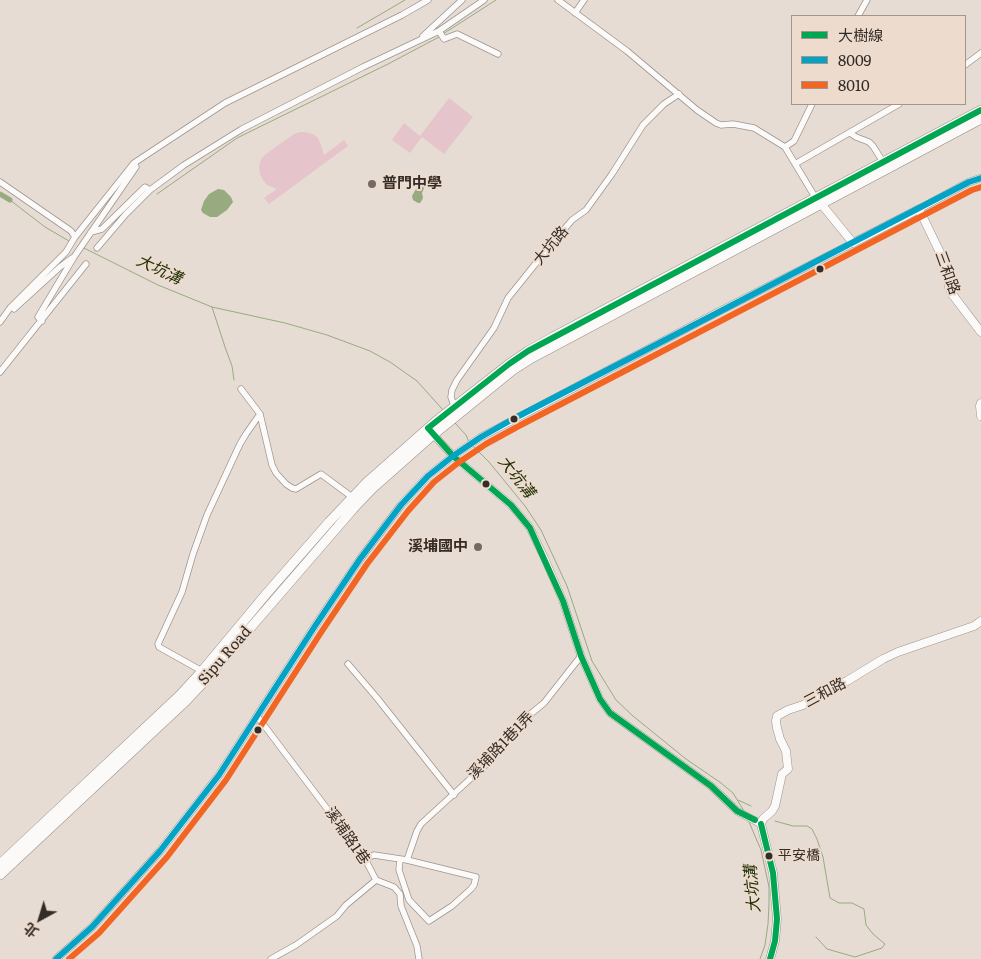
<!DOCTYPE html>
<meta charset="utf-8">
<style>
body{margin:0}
#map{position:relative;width:981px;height:959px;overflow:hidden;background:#e6dcd4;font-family:Literata,"Noto Sans TC",serif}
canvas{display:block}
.legend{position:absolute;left:791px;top:15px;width:175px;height:90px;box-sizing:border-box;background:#eddbcd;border:1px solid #a3958b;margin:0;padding:6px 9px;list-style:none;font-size:15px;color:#332c27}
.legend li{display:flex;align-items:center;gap:10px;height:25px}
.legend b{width:25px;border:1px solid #a3958b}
.north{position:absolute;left:15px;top:894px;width:50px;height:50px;-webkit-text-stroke:4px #eddbcd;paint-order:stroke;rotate:219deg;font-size:14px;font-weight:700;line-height:20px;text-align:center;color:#332c27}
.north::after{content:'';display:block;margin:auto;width:18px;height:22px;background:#332c27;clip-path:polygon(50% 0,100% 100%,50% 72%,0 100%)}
</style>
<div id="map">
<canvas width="981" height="959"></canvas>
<ul class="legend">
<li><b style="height:6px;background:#00a651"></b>大樹線</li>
<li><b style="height:6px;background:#03a3c6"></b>8009</li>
<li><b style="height:6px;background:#f26522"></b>8010</li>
</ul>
<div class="north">北</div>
</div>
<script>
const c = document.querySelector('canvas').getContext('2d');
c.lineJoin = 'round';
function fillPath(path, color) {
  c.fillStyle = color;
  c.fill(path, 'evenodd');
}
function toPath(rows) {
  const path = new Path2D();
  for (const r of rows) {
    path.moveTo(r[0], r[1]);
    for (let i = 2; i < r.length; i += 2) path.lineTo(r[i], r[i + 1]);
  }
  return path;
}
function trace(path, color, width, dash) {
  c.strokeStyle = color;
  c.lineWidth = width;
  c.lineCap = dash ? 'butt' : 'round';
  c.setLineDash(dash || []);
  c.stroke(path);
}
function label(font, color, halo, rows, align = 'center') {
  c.font = font + ' Literata,"Noto Sans TC",serif';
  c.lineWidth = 4;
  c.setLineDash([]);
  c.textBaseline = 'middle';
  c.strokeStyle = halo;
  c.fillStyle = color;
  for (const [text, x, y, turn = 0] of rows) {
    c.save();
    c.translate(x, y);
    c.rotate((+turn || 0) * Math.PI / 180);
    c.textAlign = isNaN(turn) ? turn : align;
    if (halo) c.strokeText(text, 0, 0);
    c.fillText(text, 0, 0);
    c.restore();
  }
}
fillPath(toPath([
 [449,98,473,117,444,154,422,137,410,153,392,140,404,123,420,136],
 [300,132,305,132,313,134,318,138,321,145,324,155,344,140,348,146,269,204,264,198,277,189,267,185,263,180,260,174,259,166,261,159,266,154,294,134]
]), '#e5c4cb');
fillPath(toPath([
 [420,182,422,182,425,186,422,193,423,198,422,200,420,203,418,203,413,200,412,196],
 [218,189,224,190,231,197,233,202,227,210,217,217,210,217,203,213,201,210,204,201,209,194]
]), '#98aa7f');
trace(toPath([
 [357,28,405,0],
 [443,34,496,0],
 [157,194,237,138,388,64,439,37],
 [10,200,45,227,69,241],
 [84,248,158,285,212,307,285,323,327,335,370,351,390,362,417,381,444,411],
 [212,307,225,347,232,366,234,380],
 [455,423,466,435,469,442],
 [473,446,489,462,525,506,541,530,567,586,592,661,616,700,633,716,686,759,721,783,733,793,744,811],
 [738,800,751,806],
 [775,821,793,826,807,826,812,829,817,839,823,857,830,898,839,903,852,903,864,909,866,925,873,934,885,944,882,948,855,957,827,949,816,937],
 [749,822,761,850,769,887,769,904,768,924,765,945,760,959]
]), '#98aa7f', 1);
trace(toPath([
 [0,194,10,200]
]), '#98aa7f', 5);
const minor = toPath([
 [558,0,627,51,697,110,716,123,721,125,733,124,754,128,785,147,815,197],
 [575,13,584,0],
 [858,16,867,0],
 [439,31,444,39,457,34,498,54],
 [423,36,462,0],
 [965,65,981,53],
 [850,133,856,137,869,142,873,146,883,162],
 [785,147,794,141,812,104],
 [795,164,899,104],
 [0,182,71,231,75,237],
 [91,232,102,229,145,187,150,190],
 [97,248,126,214,150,190,184,165,242,129,363,67,439,31,484,0],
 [14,309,60,267,72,258],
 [42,321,38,317,74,257,136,167,134,163],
 [0,322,10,308,66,252,75,237,134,163,225,103,402,15,428,0],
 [0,372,86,264],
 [241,389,260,414,272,465,276,473,286,484,292,488,296,489,321,474,352,497],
 [457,407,453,403,451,397,452,390,457,380,494,328,508,298,541,257,572,220,586,210,612,174,643,125,664,104,679,94],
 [348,664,377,698,454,795],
 [202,671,159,647,158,644,182,592,193,554,207,515,240,444,246,434,260,414],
 [257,716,365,859,376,880,394,887,400,894,401,906,417,946,419,959],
 [365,859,374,855,407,860,476,877,474,885,471,889,452,906,429,921,409,900,399,870,400,859],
 [407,860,417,831,421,824,493,758,522,721,544,703,581,656],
 [271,959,296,945,337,916,346,905,376,880]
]);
const tertiary = toPath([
 [919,209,969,182,981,178],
 [430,431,453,456,511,505,530,528,544,557,563,601,581,656,600,699,610,713,711,786,737,811,761,824],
 [56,959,92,927,160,851,219,775,315,626,360,559,401,505,428,476,453,456,481,437,716,313,853,243]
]);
const secondary = toPath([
 [818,200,853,243,919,209,946,265,949,287,952,294,981,332],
 [981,403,980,406,981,416],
 [770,959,775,941,777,919,773,873,761,824,763,819,772,811,775,806,782,774,788,769,786,751,780,739,777,728,776,721,777,716,788,710,803,705,847,681,883,659,898,652,974,626,981,621]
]);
const primary = toPath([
 [0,864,180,695,202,671,267,593,329,522,367,482,436,421,509,364,528,351,553,337,981,110],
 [0,875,186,701,201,685,353,509,372,489,433,435,513,370,532,358,981,119]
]);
trace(minor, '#9c948f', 7);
trace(tertiary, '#9c948f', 8);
trace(secondary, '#9c948f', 9);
trace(primary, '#9c948f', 10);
trace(minor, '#fbfaf9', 5.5);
trace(tertiary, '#fbfaf9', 7);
trace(secondary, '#fbfaf9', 8);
trace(primary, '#fbfaf9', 9);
trace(toPath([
 [755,820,737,811,711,786,610,713,600,699,581,656,563,601,530,528,511,505,453,456,428,428,509,364,528,351,981,110],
 [761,824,773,873,777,919,775,941,770,959]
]), '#00a651', 6);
trace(toPath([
 [56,959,92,927,160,851,219,775,315,626,360,559,401,505,428,476,453,456,481,437,513,419,969,182,981,178]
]), '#03a3c6', 6);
trace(toPath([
 [69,959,99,933,167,857,226,780,322,631,367,564,408,511,434,482,458,463,486,444,517,427,972,190,981,187]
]), '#f26522', 6);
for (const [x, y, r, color] of [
 [372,184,5,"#726a64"],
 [820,269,4.5,"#332c27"],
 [514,419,4.5,"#332c27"],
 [486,484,4.5,"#332c27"],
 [478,547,5,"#726a64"],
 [258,730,4.5,"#332c27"],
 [769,856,4.5,"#332c27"]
]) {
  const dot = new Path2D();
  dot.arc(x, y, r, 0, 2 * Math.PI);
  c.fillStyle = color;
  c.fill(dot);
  trace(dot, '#eddbcd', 2);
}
label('14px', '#332c27', '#eddbcd', [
 ["平安橋",778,856]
], 'left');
label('bold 15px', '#332c27', '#eddbcd', [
 ["普門中學",382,184],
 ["溪埔國中",468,547,"right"]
], 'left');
label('15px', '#332c27', '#eddbcd', [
 ["大坑路",551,246,-50],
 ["三和路",947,273,70],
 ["Sipu Road",225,656,-49],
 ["三和路",825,693,-28],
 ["溪埔路1巷1弄",501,746,-46],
 ["溪埔路1巷",347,836,55]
]);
label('italic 16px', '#1d3005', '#eddbcd', [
 ["大坑溝",159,270,25],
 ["大坑溝",516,477,52],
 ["大坑溝",753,889,-95]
]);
</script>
